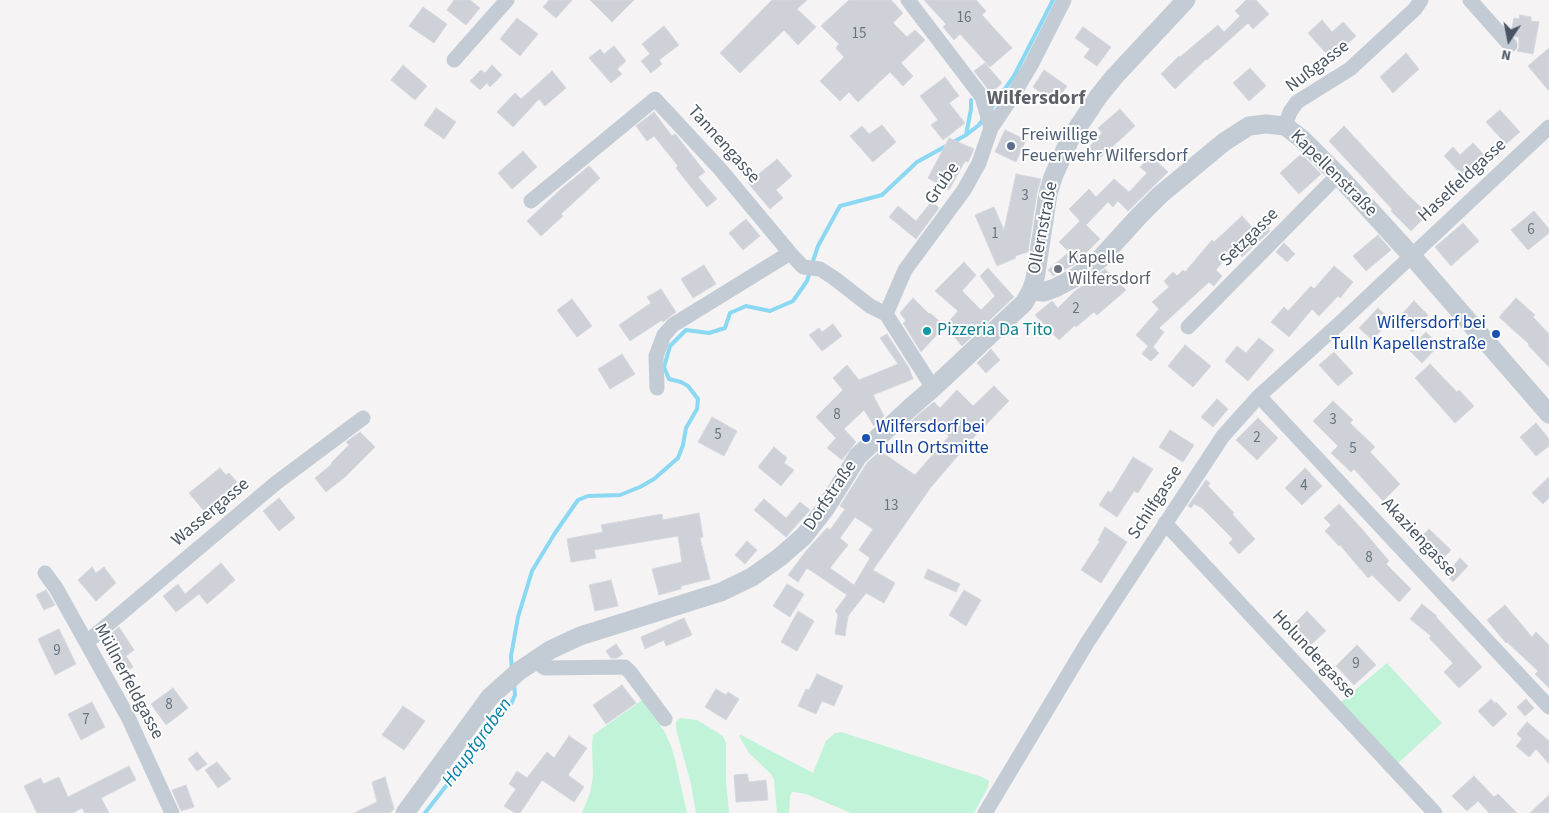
<!DOCTYPE html>
<meta charset="utf-8">
<style>
body{margin:0}
#map{position:relative;width:1549px;height:813px;overflow:hidden;background:#f5f3f3;font-family:"Source Sans 3",sans-serif}
canvas{display:block}
.north{position:absolute;left:1484px;top:15px;width:50px;height:50px;-webkit-text-stroke:4px #fff;paint-order:stroke;rotate:191deg;font-size:14px;font-weight:700;line-height:20px;text-align:center;color:#495562}
.north::after{content:'';display:block;margin:auto;width:18px;height:22px;background:#495562;clip-path:polygon(50% 0,100% 100%,50% 72%,0 100%)}
</style>
<div id="map">
<canvas width="1549" height="813"></canvas>
<div class="north">N</div>
</div>
<script>
const c = document.querySelector('canvas').getContext('2d');
c.lineJoin = 'round';
function fillPath(path, color) {
  c.fillStyle = color;
  c.fill(path, 'evenodd');
}
function toPath(rows) {
  const path = new Path2D();
  for (const r of rows) {
    path.moveTo(r[0], r[1]);
    for (let i = 2; i < r.length; i += 2) path.lineTo(r[i], r[i + 1]);
  }
  return path;
}
function trace(path, color, width, dash) {
  c.strokeStyle = color;
  c.lineWidth = width;
  c.lineCap = dash ? 'butt' : 'round';
  c.setLineDash(dash || []);
  c.stroke(path);
}
function label(font, color, halo, rows, align = 'center') {
  c.font = font + ' "Source Sans 3",sans-serif';
  c.lineWidth = 4;
  c.setLineDash([]);
  c.textBaseline = 'middle';
  c.strokeStyle = halo;
  c.fillStyle = color;
  for (const [text, x, y, turn = 0] of rows) {
    c.save();
    c.translate(x, y);
    c.rotate((+turn || 0) * Math.PI / 180);
    c.textAlign = isNaN(turn) ? turn : align;
    if (halo) c.strokeText(text, 0, 0);
    c.fillText(text, 0, 0);
    c.restore();
  }
}
fillPath(toPath([
 [1387,663,1442,723,1397,764,1341,702],
 [642,700,664,731,671,746,675,760,687,813,582,813,590,793,593,776,592,744,593,735],
 [680,718,697,720,723,736,726,743,726,781,729,813,696,813,691,784,676,729,676,722],
 [841,732,982,777,989,781,988,787,974,813,851,813,806,794,794,792,792,792,790,796,789,813,777,813,774,780,771,774,749,753,739,736,741,735,813,773,826,741,835,733]
]), '#c0f3d7');
trace(toPath([
 [990,110,1014,76,1053,0],
 [966,135,971,109,971,100],
 [812,264,818,246,840,206,882,195,917,162,966,135,979,125,984,118],
 [512,670,511,656,518,617,532,571,555,533,578,500,588,496,620,495,640,487,654,479,678,458,683,445,686,428,697,409,698,399,688,386,681,382,669,379,664,367,670,346,686,330,709,333,725,328,730,313,746,306,770,311,793,301,807,281,810,271],
 [425,813,503,713,511,704,515,695,514,684]
]), '#8bd8f3', 4);
const building = toPath([
 [454,0,470,0,480,8,466,25,447,10,454,0],
 [549,0,572,0,556,18,543,7,549,0],
 [590,0,634,0,612,22,590,0],
 [772,0,807,0,797,9,816,27,798,45,784,30,740,73,720,53,772,0],
 [849,0,891,0,903,13,893,23,907,37,915,30,925,40,901,63,913,76,903,86,890,72,858,102,849,92,840,101,820,81,844,57,836,48,839,44,821,26,849,0],
 [924,0,976,0,986,11,982,15,1012,48,990,67,960,34,954,40,943,27,946,24,924,0],
 [1246,0,1256,0,1269,14,1253,29,1248,23,1207,60,1206,59,1175,89,1161,74,1179,56,1180,57,1218,25,1224,32,1240,16,1235,11,1246,0],
 [423,7,447,24,434,43,409,26,423,7],
 [1520,15,1531,17,1531,21,1539,22,1533,54,1517,51,1519,47,1519,37,1515,37,1511,32,1514,18,1519,19,1520,15],
 [517,18,538,34,520,56,500,39,517,18],
 [1322,20,1332,32,1343,22,1356,36,1331,59,1308,33,1322,20],
 [664,26,679,45,659,60,662,64,651,73,641,61,650,54,642,44,664,26],
 [1083,27,1111,47,1097,66,1084,57,1090,49,1075,38,1083,27],
 [614,46,626,61,617,69,622,74,611,83,589,58,600,49,604,54,614,46],
 [1549,48,1549,91,1528,66,1549,48],
 [1406,53,1419,69,1393,93,1380,77,1406,53],
 [985,63,1002,83,991,93,974,71,985,63],
 [403,65,427,86,415,100,391,80,403,65],
 [492,65,502,75,490,87,487,83,480,90,470,81,481,70,485,73,492,65],
 [1250,68,1266,86,1249,101,1233,83,1250,68],
 [1044,70,1067,86,1055,103,1033,87,1044,70],
 [552,71,566,88,545,106,539,99,513,127,497,112,515,93,521,99,552,71],
 [945,77,959,96,949,103,965,123,943,140,931,125,938,120,920,96,945,77],
 [436,108,456,122,444,139,424,125,436,108],
 [1120,109,1135,126,1099,159,1088,148,1102,133,1098,128,1120,109],
 [1500,110,1520,132,1506,144,1486,122,1500,110],
 [654,112,672,136,675,134,680,140,705,172,698,177,717,199,707,207,676,168,678,166,654,136,647,141,636,126,654,112],
 [882,125,896,142,873,162,850,136,862,126,869,134,882,125],
 [1344,126,1407,194,1428,214,1411,231,1391,211,1392,209,1329,141,1344,126],
 [1005,130,1026,140,1016,162,995,152,1005,130],
 [949,138,974,149,968,162,965,161,949,190,928,178,949,138],
 [1473,143,1487,158,1466,179,1444,156,1453,147,1460,155,1473,143],
 [523,151,537,167,512,189,498,173,523,151],
 [1301,154,1321,174,1299,194,1280,173,1301,154],
 [1151,156,1168,172,1128,211,1118,201,1113,207,1108,202,1086,225,1100,239,1075,264,1053,276,1048,270,1069,252,1059,242,1080,221,1069,209,1089,189,1096,197,1114,179,1129,192,1147,173,1140,167,1151,156],
 [777,159,792,176,776,190,783,198,770,209,748,183,777,159],
 [589,166,600,178,561,214,563,216,541,236,527,221,561,189,589,166],
 [1016,174,1041,179,1037,192,1028,252,1015,256,1016,258,997,266,975,215,994,207,1004,230,1016,174],
 [932,201,939,208,916,239,889,217,898,206,916,221,932,201],
 [1534,211,1549,229,1549,233,1528,250,1511,230,1534,211],
 [1242,216,1253,228,1263,220,1270,228,1268,229,1270,231,1242,257,1234,248,1216,270,1222,276,1214,286,1209,282,1159,328,1164,332,1153,347,1159,353,1151,361,1142,354,1148,346,1136,335,1159,309,1152,302,1169,287,1164,281,1173,272,1177,276,1183,270,1185,272,1212,240,1214,242,1242,216],
 [746,219,760,236,743,250,729,233,746,219],
 [1463,223,1479,241,1451,266,1435,247,1463,223],
 [1378,235,1391,250,1366,271,1353,256,1378,235],
 [1284,243,1295,254,1287,262,1276,252,1284,243],
 [964,262,976,275,962,291,981,310,995,296,980,276,988,268,1014,297,962,346,945,326,958,311,935,291,964,262],
 [704,265,716,284,693,298,681,279,704,265],
 [1334,266,1353,282,1340,298,1338,296,1319,316,1312,309,1289,337,1271,322,1284,307,1288,311,1311,286,1314,289,1334,266],
 [1105,269,1126,290,1097,315,1094,312,1076,327,1075,325,1059,340,1035,315,1052,301,1058,308,1074,292,1105,269],
 [661,289,676,312,663,322,662,320,630,341,619,325,651,303,647,297,661,289],
 [913,298,929,314,930,313,945,326,921,352,903,323,906,321,900,313,913,298],
 [1516,298,1535,315,1533,317,1549,334,1549,367,1528,345,1529,344,1499,317,1516,298],
 [572,299,592,326,577,337,557,310,572,299],
 [1414,301,1428,315,1412,332,1398,318,1414,301],
 [1378,308,1391,320,1372,340,1359,328,1378,308],
 [833,324,842,336,822,351,809,335,819,328,822,332,833,324],
 [1426,332,1439,345,1422,363,1409,350,1426,332],
 [887,334,909,368,913,379,873,395,884,416,874,426,864,410,844,429,856,442,842,460,827,448,836,438,816,417,843,390,833,378,847,365,859,380,898,364,880,338,887,334],
 [1259,338,1274,350,1248,381,1225,361,1237,346,1246,353,1259,338],
 [1185,345,1211,366,1193,387,1168,366,1185,345],
 [991,349,1000,360,986,373,977,363,991,349],
 [1334,352,1353,373,1338,386,1319,365,1334,352],
 [622,354,635,374,610,389,598,369,622,354],
 [1430,364,1457,392,1459,390,1474,406,1455,423,1415,378,1430,364],
 [994,386,1009,401,974,437,931,487,873,570,895,583,884,603,866,593,848,616,845,636,835,634,838,614,835,611,847,595,807,568,798,582,788,575,806,551,827,528,830,530,845,509,840,506,867,463,880,451,915,475,949,436,929,419,917,429,910,423,918,415,934,402,940,408,957,390,973,406,994,386],
 [855,517,873,529,859,550,870,558,854,585,830,568,848,545,840,538,855,517],
 [1217,399,1228,409,1213,427,1201,417,1217,399],
 [1333,401,1353,420,1350,423,1375,447,1370,452,1400,484,1383,501,1354,469,1351,472,1331,453,1338,446,1313,421,1333,401],
 [712,417,737,431,724,456,698,442,712,417],
 [1258,418,1278,438,1257,460,1236,440,1258,418],
 [1536,423,1549,439,1549,446,1536,456,1520,437,1536,423],
 [1170,430,1194,445,1183,462,1159,447,1170,430],
 [360,432,375,447,345,477,326,492,315,478,332,464,331,463,349,445,346,442,360,432],
 [774,447,787,458,784,463,794,470,781,486,758,467,774,447],
 [1133,457,1153,469,1138,493,1134,491,1117,517,1099,505,1108,491,1111,493,1133,457],
 [220,468,226,475,229,473,237,482,220,497,225,502,208,516,189,493,220,468],
 [1305,468,1322,486,1302,505,1285,488,1305,468],
 [1549,477,1549,498,1543,504,1532,493,1549,477],
 [1206,480,1210,483,1208,486,1234,513,1232,514,1255,539,1239,554,1229,543,1233,539,1202,508,1194,504,1191,508,1188,506,1206,480],
 [279,498,295,518,279,531,263,511,279,498],
 [764,499,786,518,800,502,810,510,786,537,754,510,764,499],
 [1339,504,1361,528,1389,561,1386,564,1411,589,1399,602,1372,575,1368,578,1340,545,1339,546,1325,531,1331,525,1324,518,1339,504],
 [699,513,703,537,700,538,710,579,681,586,681,589,659,595,652,569,682,562,678,536,594,550,596,558,571,562,567,539,603,532,601,525,662,514,663,520,699,513],
 [1105,527,1127,542,1101,583,1081,570,1100,541,1098,540,1105,527],
 [1429,529,1451,550,1438,563,1415,543,1429,529],
 [747,541,757,550,745,564,735,555,747,541],
 [1460,558,1468,566,1453,582,1446,575,1460,558],
 [221,563,235,580,207,604,199,594,176,612,163,596,178,584,185,594,221,563],
 [92,567,96,573,104,567,116,583,96,601,78,580,92,567],
 [928,569,960,584,956,592,924,578,928,569],
 [611,580,618,606,595,611,589,585,611,580],
 [787,584,804,594,790,617,773,606,787,584],
 [46,590,55,605,44,610,36,595,46,590],
 [964,590,981,600,966,626,949,615,964,590],
 [1422,604,1437,616,1436,617,1482,667,1459,688,1444,672,1453,663,1429,638,1431,636,1410,619,1422,604],
 [1505,605,1532,637,1536,632,1549,645,1549,688,1535,674,1538,671,1507,642,1506,643,1487,620,1505,605],
 [798,611,814,621,797,651,781,642,798,611],
 [1307,611,1326,631,1306,649,1288,630,1307,611],
 [684,618,692,635,666,646,664,640,645,649,641,637,684,618],
 [119,627,134,650,126,656,133,667,122,674,101,642,119,627],
 [59,629,76,664,55,675,38,639,59,629],
 [616,644,623,654,617,658,611,658,606,651,616,644],
 [1357,645,1376,665,1354,685,1336,666,1357,645],
 [817,674,843,686,834,706,822,701,816,714,798,706,806,689,809,690,817,674],
 [622,685,636,703,606,724,593,705,622,685],
 [173,688,188,708,166,725,151,704,173,688],
 [716,689,726,695,728,692,739,699,726,720,705,707,716,689],
 [1491,699,1495,704,1496,702,1507,714,1493,727,1478,711,1491,699],
 [1526,699,1534,708,1525,716,1517,707,1526,699],
 [92,702,105,727,81,740,68,714,92,702],
 [403,706,425,721,404,750,382,735,403,706],
 [1527,722,1549,741,1549,764,1536,749,1529,757,1516,746,1522,739,1517,734,1527,722],
 [569,736,587,748,568,775,584,787,574,802,542,780,520,813,515,813,504,806,516,789,509,784,517,771,527,778,547,752,554,758,569,736],
 [197,752,207,764,197,771,188,759,197,752],
 [217,762,231,779,218,788,205,770,217,762],
 [129,766,136,780,101,798,109,813,85,813,82,808,73,813,37,813,24,786,41,778,43,784,59,777,68,797,129,766],
 [747,774,749,782,766,780,768,800,736,802,734,775,747,774],
 [1474,776,1494,797,1498,794,1517,813,1489,813,1478,801,1467,811,1452,796,1474,776],
 [385,777,394,809,390,813,354,813,377,802,372,782,385,777],
 [186,785,194,807,181,811,172,790,186,785],
 [1549,795,1549,813,1530,813,1549,795]
]);
fillPath(building, '#ced1d8');
trace(building, '#d6d8de', 1);
trace(toPath([
 [908,0,982,97,991,128,979,163,964,190,905,270,886,314,933,388],
 [1470,0,1510,45],
 [454,60,507,0],
 [1285,126,1290,112,1297,102,1350,69,1415,9,1421,0],
 [991,128,1012,97,1031,65,1064,0],
 [531,201,655,99,720,169,790,253,803,267,820,269,834,278,870,306,886,314],
 [1188,327,1338,175],
 [657,388,656,356,664,335,673,325,790,253],
 [1259,396,1549,707],
 [1165,523,1435,813],
 [45,573,56,588,128,717,172,813],
 [87,642,276,483,363,418],
 [534,661,545,668,625,667,630,672,665,719],
 [985,813,1087,643,1223,436,1259,396,1340,323,1549,127]
]), '#c3ccd5', 15);
trace(toPath([
 [1031,291,1044,292,1055,288,1076,277,1100,259,1139,216,1160,195,1224,142,1249,126,1266,124,1285,126,1302,139,1338,175,1411,255,1549,414],
 [405,813,490,697,519,671,534,661,550,650,580,636,721,592,752,577,780,557,804,536,825,509,858,456,911,407,933,388,1024,303,1031,291,1035,279,1048,194,1053,177,1070,139,1098,97,1114,77,1186,0]
]), '#c3ccd5', 19);
for (const [x, y, r, color] of [
 [1011,146,5,"#5c6f8a"],
 [1058,269,5,"#6b7280"],
 [927,331,5,"#0f9aa8"],
 [1496,334,5,"#1a4fb4"],
 [866,438,5,"#1a4fb4"]
]) {
  const dot = new Path2D();
  dot.arc(x, y, r, 0, 2 * Math.PI);
  c.fillStyle = color;
  c.fill(dot);
  trace(dot, '#fff', 2);
}
label('15px', '#6a7480', null, [
 ["16",964,19],
 ["15",859,35],
 ["3",1025,197],
 ["6",1531,231],
 ["1",995,235],
 ["2",1076,310],
 ["8",837,416],
 ["3",1333,421],
 ["5",718,436],
 ["2",1257,439],
 ["5",1353,450],
 ["4",1304,487],
 ["13",891,507],
 ["8",1369,559],
 ["9",57,652],
 ["9",1356,665],
 ["8",169,706],
 ["7",86,721]
]);
label('18px', '#495562', '#fff', [
 ["Nußgasse",1318,67,-37],
 ["Tannengasse",723,145,48],
 ["Kapellenstraße",1333,174,45],
 ["Haselfeldgasse",1463,181,-43],
 ["Grube",943,184,-56],
 ["Ollernstraße",1044,228,-79],
 ["Setzgasse",1250,238,-45],
 ["Dorfstraße",831,496,-56],
 ["Schilfgasse",1156,503,-57],
 ["Wassergasse",211,513,-40],
 ["Akaziengasse",1418,538,47],
 ["Holundergasse",1313,655,47],
 ["Müllnerfeldgasse",128,682,62]
]);
label('18px', '#4e5e75', '#fff', [
 ["Freiwillige",1021,136],
 ["Feuerwehr Wilfersdorf",1021,157]
], 'left');
label('18px', '#5b616d', '#fff', [
 ["Kapelle",1068,259],
 ["Wilfersdorf",1068,280]
], 'left');
label('18px', '#164399', '#fff', [
 ["Wilfersdorf bei",1486,324],
 ["Tulln Kapellenstraße",1486,345],
 ["Wilfersdorf bei",876,428,"left"],
 ["Tulln Ortsmitte",876,449,"left"]
], 'right');
label('18px', '#0d838f', '#fff', [
 ["Pizzeria Da Tito",937,331]
], 'left');
label('italic 19px', '#047faa', '#fff', [
 ["Hauptgraben",478,743,-54]
]);
label('bold 20px', '#5e6268', '#fff', [
 ["Wilfersdorf",1036,100]
]);
</script>
